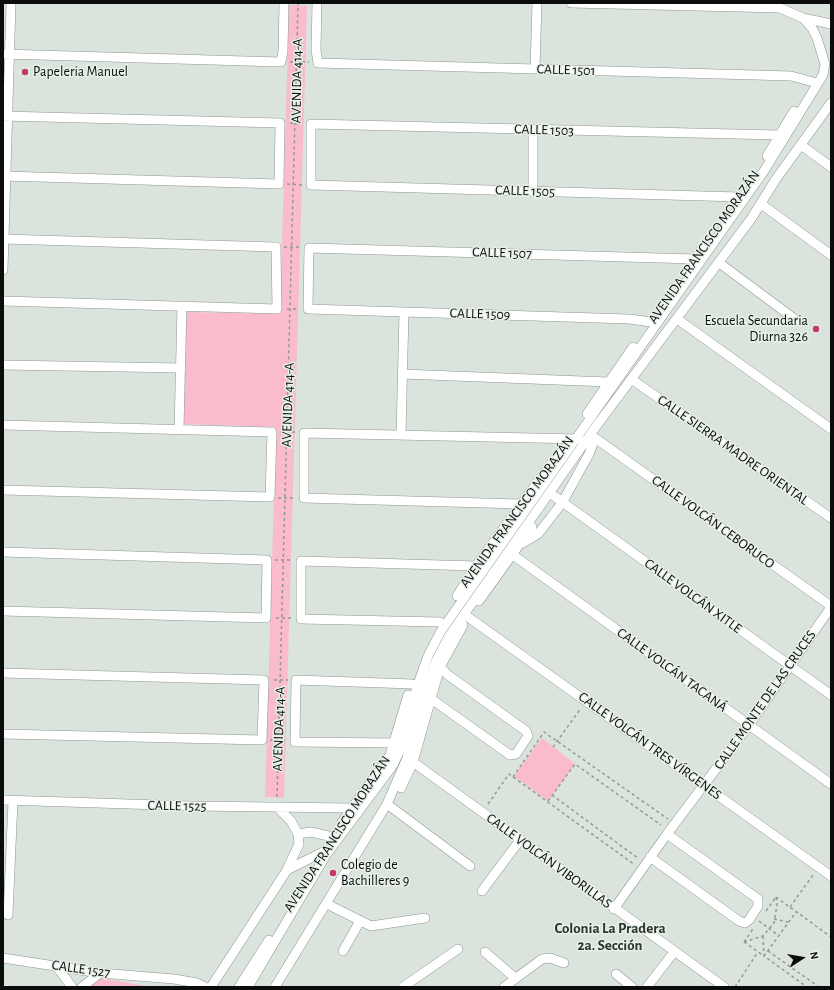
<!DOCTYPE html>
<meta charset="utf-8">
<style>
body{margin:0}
#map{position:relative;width:834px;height:990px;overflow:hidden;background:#dae3dc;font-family:"Alegreya Sans",sans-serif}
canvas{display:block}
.frame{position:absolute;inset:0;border:4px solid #0a0d0b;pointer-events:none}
.north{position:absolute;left:782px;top:938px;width:40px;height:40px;-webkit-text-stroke:3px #e7f0e9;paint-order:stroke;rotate:78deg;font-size:11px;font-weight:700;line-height:16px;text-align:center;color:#0a0d0b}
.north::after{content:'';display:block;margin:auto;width:14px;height:18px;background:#0a0d0b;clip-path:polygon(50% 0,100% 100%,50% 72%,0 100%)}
</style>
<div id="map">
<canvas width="834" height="990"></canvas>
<div class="frame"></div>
<div class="north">N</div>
</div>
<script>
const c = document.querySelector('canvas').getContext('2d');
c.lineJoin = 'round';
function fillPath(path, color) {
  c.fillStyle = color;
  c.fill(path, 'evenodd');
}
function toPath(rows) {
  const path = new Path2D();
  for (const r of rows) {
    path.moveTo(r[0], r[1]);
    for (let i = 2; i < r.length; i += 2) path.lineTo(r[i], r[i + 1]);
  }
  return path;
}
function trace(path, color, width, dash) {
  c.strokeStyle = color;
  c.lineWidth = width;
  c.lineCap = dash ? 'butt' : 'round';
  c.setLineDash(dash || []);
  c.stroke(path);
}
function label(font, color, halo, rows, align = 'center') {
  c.font = font + ' "Alegreya Sans",sans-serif';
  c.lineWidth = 3;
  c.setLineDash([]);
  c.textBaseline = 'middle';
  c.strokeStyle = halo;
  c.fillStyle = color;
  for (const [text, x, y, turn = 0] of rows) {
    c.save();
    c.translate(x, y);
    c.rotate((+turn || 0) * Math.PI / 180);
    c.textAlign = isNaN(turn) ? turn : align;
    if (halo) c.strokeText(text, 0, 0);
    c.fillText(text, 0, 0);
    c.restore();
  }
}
fillPath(toPath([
 [289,5,307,6,284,798,265,797,276,427,183,424,186,312,280,314],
 [542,738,575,764,548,801,514,776],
 [100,978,153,987,88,987]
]), '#fabbcc');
const minor = toPath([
 [317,3,316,50,318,63,791,76,813,82],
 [803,18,831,24],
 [3,54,281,62,283,51,284,3],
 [535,69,537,3],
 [3,116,280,123,279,184,3,176],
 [805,148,831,167],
 [767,156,794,111],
 [533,191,533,130],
 [739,197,311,185,311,124,778,135],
 [764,206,831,255],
 [3,239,276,247,277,309,3,301],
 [722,265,796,320],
 [3,270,11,3],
 [687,271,703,247],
 [680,321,831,429],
 [652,322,629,319,308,309,309,248,695,259],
 [3,365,181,368],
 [402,374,608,382],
 [634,381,831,518],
 [587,414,633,347],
 [3,425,272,432,270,497,3,490],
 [179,429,182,306],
 [401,435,404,312],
 [595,438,831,606],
 [554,496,831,695],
 [521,504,304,498,304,433,580,439],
 [523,543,538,534,562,503,589,454,595,438],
 [3,552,267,560,266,618,3,611],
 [513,555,831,784],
 [457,596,476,566,559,453],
 [479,601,532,527],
 [468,617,831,876],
 [440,622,301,619,301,561,476,566],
 [3,673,264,680,262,740,3,734],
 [430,698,510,755,516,754,528,736,526,731,448,675,440,667],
 [395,743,295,742,296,680,412,684],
 [413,762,724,987],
 [401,788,413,762,440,667,463,625],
 [3,800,192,806,352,808],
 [391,807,470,866],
 [342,822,390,755,408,695],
 [298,834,311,832,333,837],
 [650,857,739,921,745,923,749,920,758,906,758,899,667,834],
 [287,870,323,852],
 [482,891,520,840],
 [331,906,371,926,425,918],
 [614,909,667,834,749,725,831,607],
 [8,915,13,801],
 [343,951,360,921],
 [485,952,515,978],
 [3,958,100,973,174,979,197,983,205,987],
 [57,967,72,987],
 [616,974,632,987],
 [82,987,100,973],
 [211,987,287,870,299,844,298,834,291,821,277,807],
 [239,987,269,940],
 [248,987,326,855,393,765,400,750,417,687,428,656,441,631,764,171,823,75,825,64,817,38,812,28,803,18,780,8,571,3],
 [275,987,387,804,407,758,424,693,436,661,449,636,597,425,751,219,776,179,831,103],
 [403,987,458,949],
 [504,987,542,959,550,958,564,963],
 [647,987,674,952]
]);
trace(minor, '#8d958f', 10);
trace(toPath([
 [290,62,309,62],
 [290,123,302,124],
 [287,184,302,185],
 [284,247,300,247],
 [287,309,299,309],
 [280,432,295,432],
 [278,498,295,498],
 [275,560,293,560],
 [276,618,292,618],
 [274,680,288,680],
 [270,740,286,741],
 [553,747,581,708],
 [513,777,544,732,668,819],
 [552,795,639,859],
 [277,797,298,3],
 [548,801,575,764,661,825],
 [488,804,509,774,635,865],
 [776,897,831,937],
 [790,907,813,875],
 [766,911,776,897],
 [774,919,788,922],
 [759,921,778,935],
 [763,936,764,956,807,987],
 [744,942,764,956,796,912],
 [744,942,763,936,774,923,777,905,776,897],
 [744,942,753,929],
 [768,951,819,987],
 [735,987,758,952]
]), '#929993', 1.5, [3, 3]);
trace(minor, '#fff', 9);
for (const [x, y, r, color] of [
 [25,72,4,"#c2376e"],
 [816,329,4,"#c2376e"],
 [333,873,4,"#c2376e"]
]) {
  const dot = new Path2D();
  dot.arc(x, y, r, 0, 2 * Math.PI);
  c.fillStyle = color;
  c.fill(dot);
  trace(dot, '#e7f0e9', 1.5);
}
label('14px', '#0a0d0b', '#e7f0e9', [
 ["CALLE 1501",566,70,2],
 ["AVENIDA 414-A",297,81,-89],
 ["CALLE 1503",544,130,2],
 ["CALLE 1505",525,191,2],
 ["AVENIDA FRANCISCO MORAZÁN",704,247,-55],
 ["CALLE 1507",502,253,2],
 ["CALLE 1509",480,314,2],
 ["AVENIDA 414-A",288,405,-88],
 ["CALLE SIERRA MADRE ORIENTAL",733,450,35],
 ["AVENIDA FRANCISCO MORAZÁN",517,512,-54],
 ["CALLE VOLCÁN CEBORUCO",713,522,36],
 ["CALLE VOLCÁN XITLE",693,596,36],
 ["CALLE VOLCÁN TACANÁ",672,670,36],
 ["CALLE MONTE DE LAS CRUCES",765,700,-55],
 ["AVENIDA 414-A",279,729,-88],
 ["CALLE VOLCÁN TRES VÍRGENES",650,746,36],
 ["CALLE 1525",177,806,1],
 ["AVENIDA FRANCISCO MORAZÁN",337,834,-57],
 ["CALLE VOLCÁN VIBORILLAS",549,861,36],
 ["CALLE 1527",81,969,8]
]);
label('14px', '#0a0d0b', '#e7f0e9', [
 ["Papeleria Manuel",33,72],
 ["Escuela Secundaria",808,321,"right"],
 ["Diurna 326",808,337,"right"],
 ["Colegio de",341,865],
 ["Bachilleres 9",341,881]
], 'left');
label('bold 15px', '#2c342e', '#e7f0e9', [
 ["Colonia La Pradera",610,928],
 ["2a. Sección",610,945]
]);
</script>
